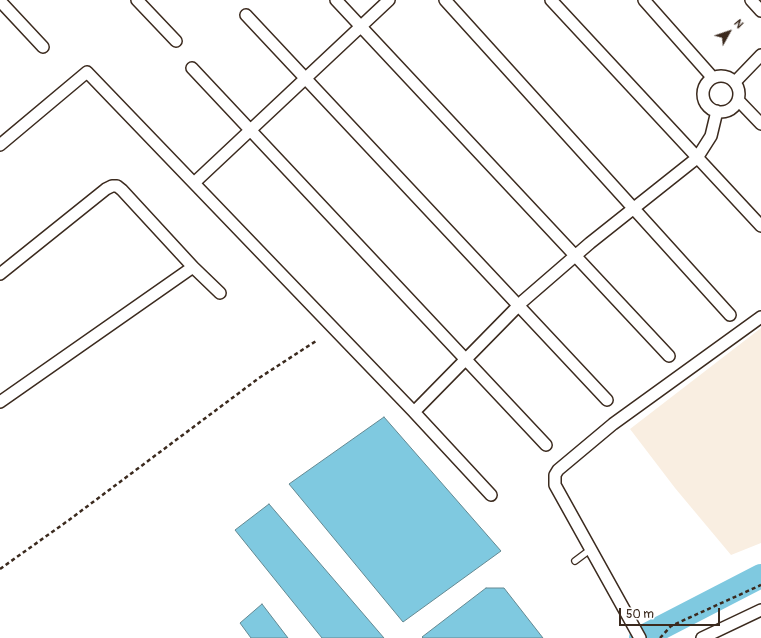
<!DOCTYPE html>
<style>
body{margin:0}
#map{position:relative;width:761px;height:638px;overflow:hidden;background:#fff;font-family:Pangolin,sans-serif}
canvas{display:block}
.north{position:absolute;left:709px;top:12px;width:40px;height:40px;-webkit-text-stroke:3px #fff;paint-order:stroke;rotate:50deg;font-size:11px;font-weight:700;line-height:16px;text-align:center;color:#3b2a1e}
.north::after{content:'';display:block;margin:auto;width:14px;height:18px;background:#3b2a1e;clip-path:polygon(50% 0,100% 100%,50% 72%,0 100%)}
.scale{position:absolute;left:619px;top:608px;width:101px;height:18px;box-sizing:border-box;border:2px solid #3b2a1e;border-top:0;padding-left:5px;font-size:12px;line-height:14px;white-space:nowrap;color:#3b2a1e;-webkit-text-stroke:3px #fff;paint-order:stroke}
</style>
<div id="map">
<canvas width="761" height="638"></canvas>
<div class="north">N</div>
<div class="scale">50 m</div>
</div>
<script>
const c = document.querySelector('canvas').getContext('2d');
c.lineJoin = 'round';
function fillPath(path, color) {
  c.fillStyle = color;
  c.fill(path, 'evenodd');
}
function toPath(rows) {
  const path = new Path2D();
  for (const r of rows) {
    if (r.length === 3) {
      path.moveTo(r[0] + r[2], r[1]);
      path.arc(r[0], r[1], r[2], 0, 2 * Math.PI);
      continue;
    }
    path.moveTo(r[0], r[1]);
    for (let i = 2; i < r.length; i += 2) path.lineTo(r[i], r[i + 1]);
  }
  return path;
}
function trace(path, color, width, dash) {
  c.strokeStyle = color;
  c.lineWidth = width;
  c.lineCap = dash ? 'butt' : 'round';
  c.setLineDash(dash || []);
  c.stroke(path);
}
fillPath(toPath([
 [761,328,761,543,731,555,675,488,630,429]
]), '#f9eee1');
const water = toPath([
 [384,417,501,551,403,622,289,484,384,417],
 [269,504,384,638,322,638,235,530,269,504],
 [486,588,504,588,543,638,423,638,422,637,486,588],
 [262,604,288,638,251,638,240,623,262,604]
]);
fillPath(water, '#7fc9e0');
trace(water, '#648992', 1);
trace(toPath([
 [641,638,761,576]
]), '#7fc9e0', 24);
const lane = toPath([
 [575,561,591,549]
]);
const street = toPath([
 [137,0,176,41],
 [336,0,669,356],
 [445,0,730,315],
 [551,0,761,226],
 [644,0,713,78],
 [751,0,761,11],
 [0,1,43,47],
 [246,15,607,400],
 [192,68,546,445],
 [721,94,18],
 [735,82,761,55],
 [738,100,761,124],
 [0,145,87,72,414,412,523,301,590,243,697,158,711,136,717,111],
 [194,183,389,0],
 [0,274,106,189,112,186,117,186,122,190,193,267,220,293],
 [0,402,193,267],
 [414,412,491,495],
 [640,638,555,485,555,475,558,470,613,424,761,317],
 [702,638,761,610]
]);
trace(lane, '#3b2a1e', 8);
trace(street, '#3b2a1e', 14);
trace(toPath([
 [0,569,69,520,259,378,316,341],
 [660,638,671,626,761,585]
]), '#3b2a1e', 2.5, [4, 3]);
trace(lane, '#fff', 5.5);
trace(street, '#fff', 11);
</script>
